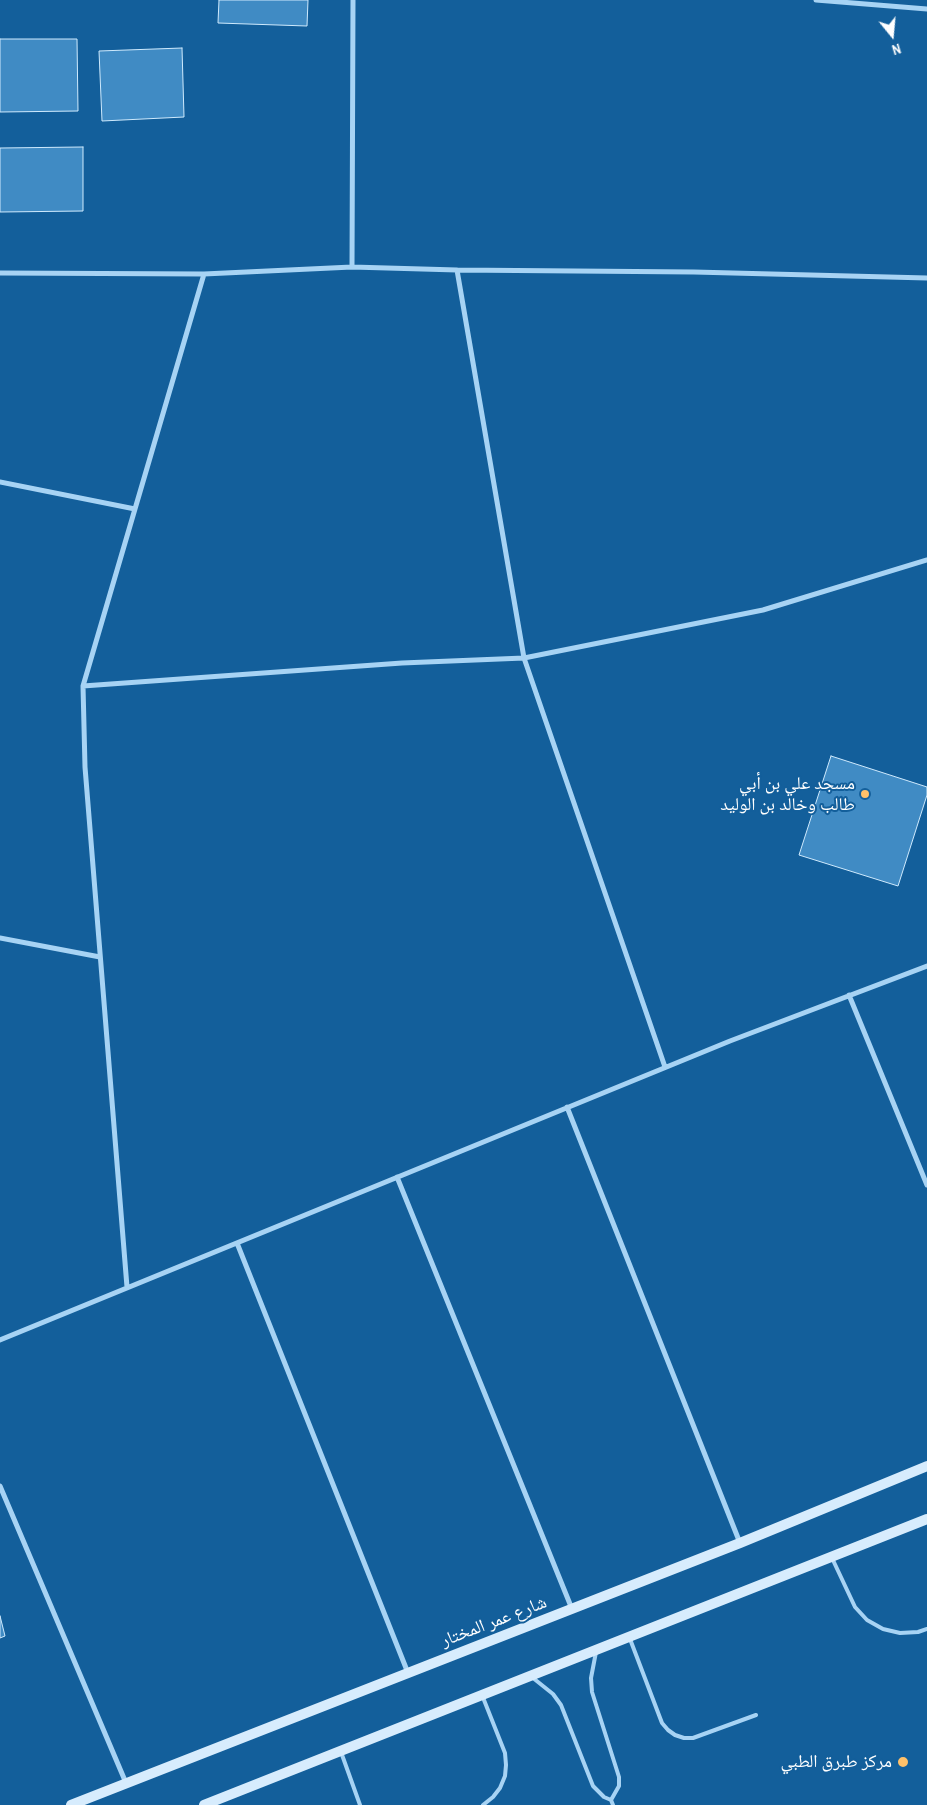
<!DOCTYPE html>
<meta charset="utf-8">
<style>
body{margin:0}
#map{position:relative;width:927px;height:1805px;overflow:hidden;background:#135f9b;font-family:"Archivo Narrow",sans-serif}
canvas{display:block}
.north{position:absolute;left:867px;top:10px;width:50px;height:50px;-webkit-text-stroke:4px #135f9b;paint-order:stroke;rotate:163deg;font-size:14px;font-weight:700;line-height:20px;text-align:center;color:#fff}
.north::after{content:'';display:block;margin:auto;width:18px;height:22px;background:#fff;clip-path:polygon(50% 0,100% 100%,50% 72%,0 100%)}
</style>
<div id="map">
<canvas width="927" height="1805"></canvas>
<div class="north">N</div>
</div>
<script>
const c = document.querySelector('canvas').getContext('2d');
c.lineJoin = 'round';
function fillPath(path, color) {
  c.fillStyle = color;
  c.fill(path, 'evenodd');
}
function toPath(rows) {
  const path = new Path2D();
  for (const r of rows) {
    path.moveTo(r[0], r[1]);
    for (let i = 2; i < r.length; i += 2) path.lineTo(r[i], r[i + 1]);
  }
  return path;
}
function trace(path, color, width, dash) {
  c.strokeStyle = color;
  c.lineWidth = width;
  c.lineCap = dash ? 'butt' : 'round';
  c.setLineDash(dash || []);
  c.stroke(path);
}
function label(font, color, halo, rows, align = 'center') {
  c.font = font + ' "Archivo Narrow","Noto Naskh Arabic",sans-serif';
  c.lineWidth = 4;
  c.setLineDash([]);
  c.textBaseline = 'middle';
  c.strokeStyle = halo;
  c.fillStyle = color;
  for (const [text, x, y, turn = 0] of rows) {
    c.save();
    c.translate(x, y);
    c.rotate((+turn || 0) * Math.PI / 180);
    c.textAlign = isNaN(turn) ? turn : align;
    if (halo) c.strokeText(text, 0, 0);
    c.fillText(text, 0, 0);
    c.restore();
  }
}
const building = toPath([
 [219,0,308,0,307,26,218,23,219,0],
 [0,39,77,39,78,111,0,112,0,39],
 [182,48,184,117,102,121,99,51,182,48],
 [83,147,83,211,0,212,0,148,83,147],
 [831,756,927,787,927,795,898,886,799,855,831,756],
 [0,1616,5,1636,0,1638,0,1616]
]);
fillPath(building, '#408bc4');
trace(building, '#cfeafd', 1);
trace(toPath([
 [832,1558,855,1607,867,1620,883,1629,900,1633,918,1632,927,1629],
 [630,1639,662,1723,668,1730,675,1735,684,1738,693,1738,756,1715],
 [596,1652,591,1678,592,1692,619,1777,619,1786,611,1800],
 [533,1678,553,1694,561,1705,593,1786,604,1797,611,1800,613,1805],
 [482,1695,505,1753,506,1765,505,1776,500,1788,493,1797,483,1805],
 [341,1752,360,1805]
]), '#a7d3f4', 4);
trace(toPath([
 [816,0,927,9],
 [352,267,353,0],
 [457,270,524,658,665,1067],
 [0,273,204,274,352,267,457,270,694,272,927,278],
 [0,482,135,509],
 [83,686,402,663,524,658,763,610,927,560],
 [0,938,100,957],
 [849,995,927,1185],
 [567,1107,740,1543],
 [397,1177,572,1609],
 [237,1243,408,1673],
 [127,1287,85,767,83,686,204,274],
 [0,1340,730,1041,927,966],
 [0,1486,126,1783]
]), '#a7d3f4', 5);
trace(toPath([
 [71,1805,740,1543,927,1466],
 [204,1805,927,1519]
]), '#d7ecfd', 10);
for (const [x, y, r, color] of [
 [865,794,5,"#ffc16a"],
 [903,1762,6,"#ffc16a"]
]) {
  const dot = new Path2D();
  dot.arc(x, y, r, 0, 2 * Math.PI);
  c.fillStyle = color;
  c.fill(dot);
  trace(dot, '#135f9b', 2);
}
label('18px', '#fff', '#135f9b', [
 ["مسجد علي بن أبي",855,784],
 ["طالب وخالد بن الوليد",855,805],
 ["مركز طبرق الطبي",892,1762]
], 'right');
label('18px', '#fff', '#135f9b', [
 ["شارع عمر المختار",494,1622,-21]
]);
</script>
